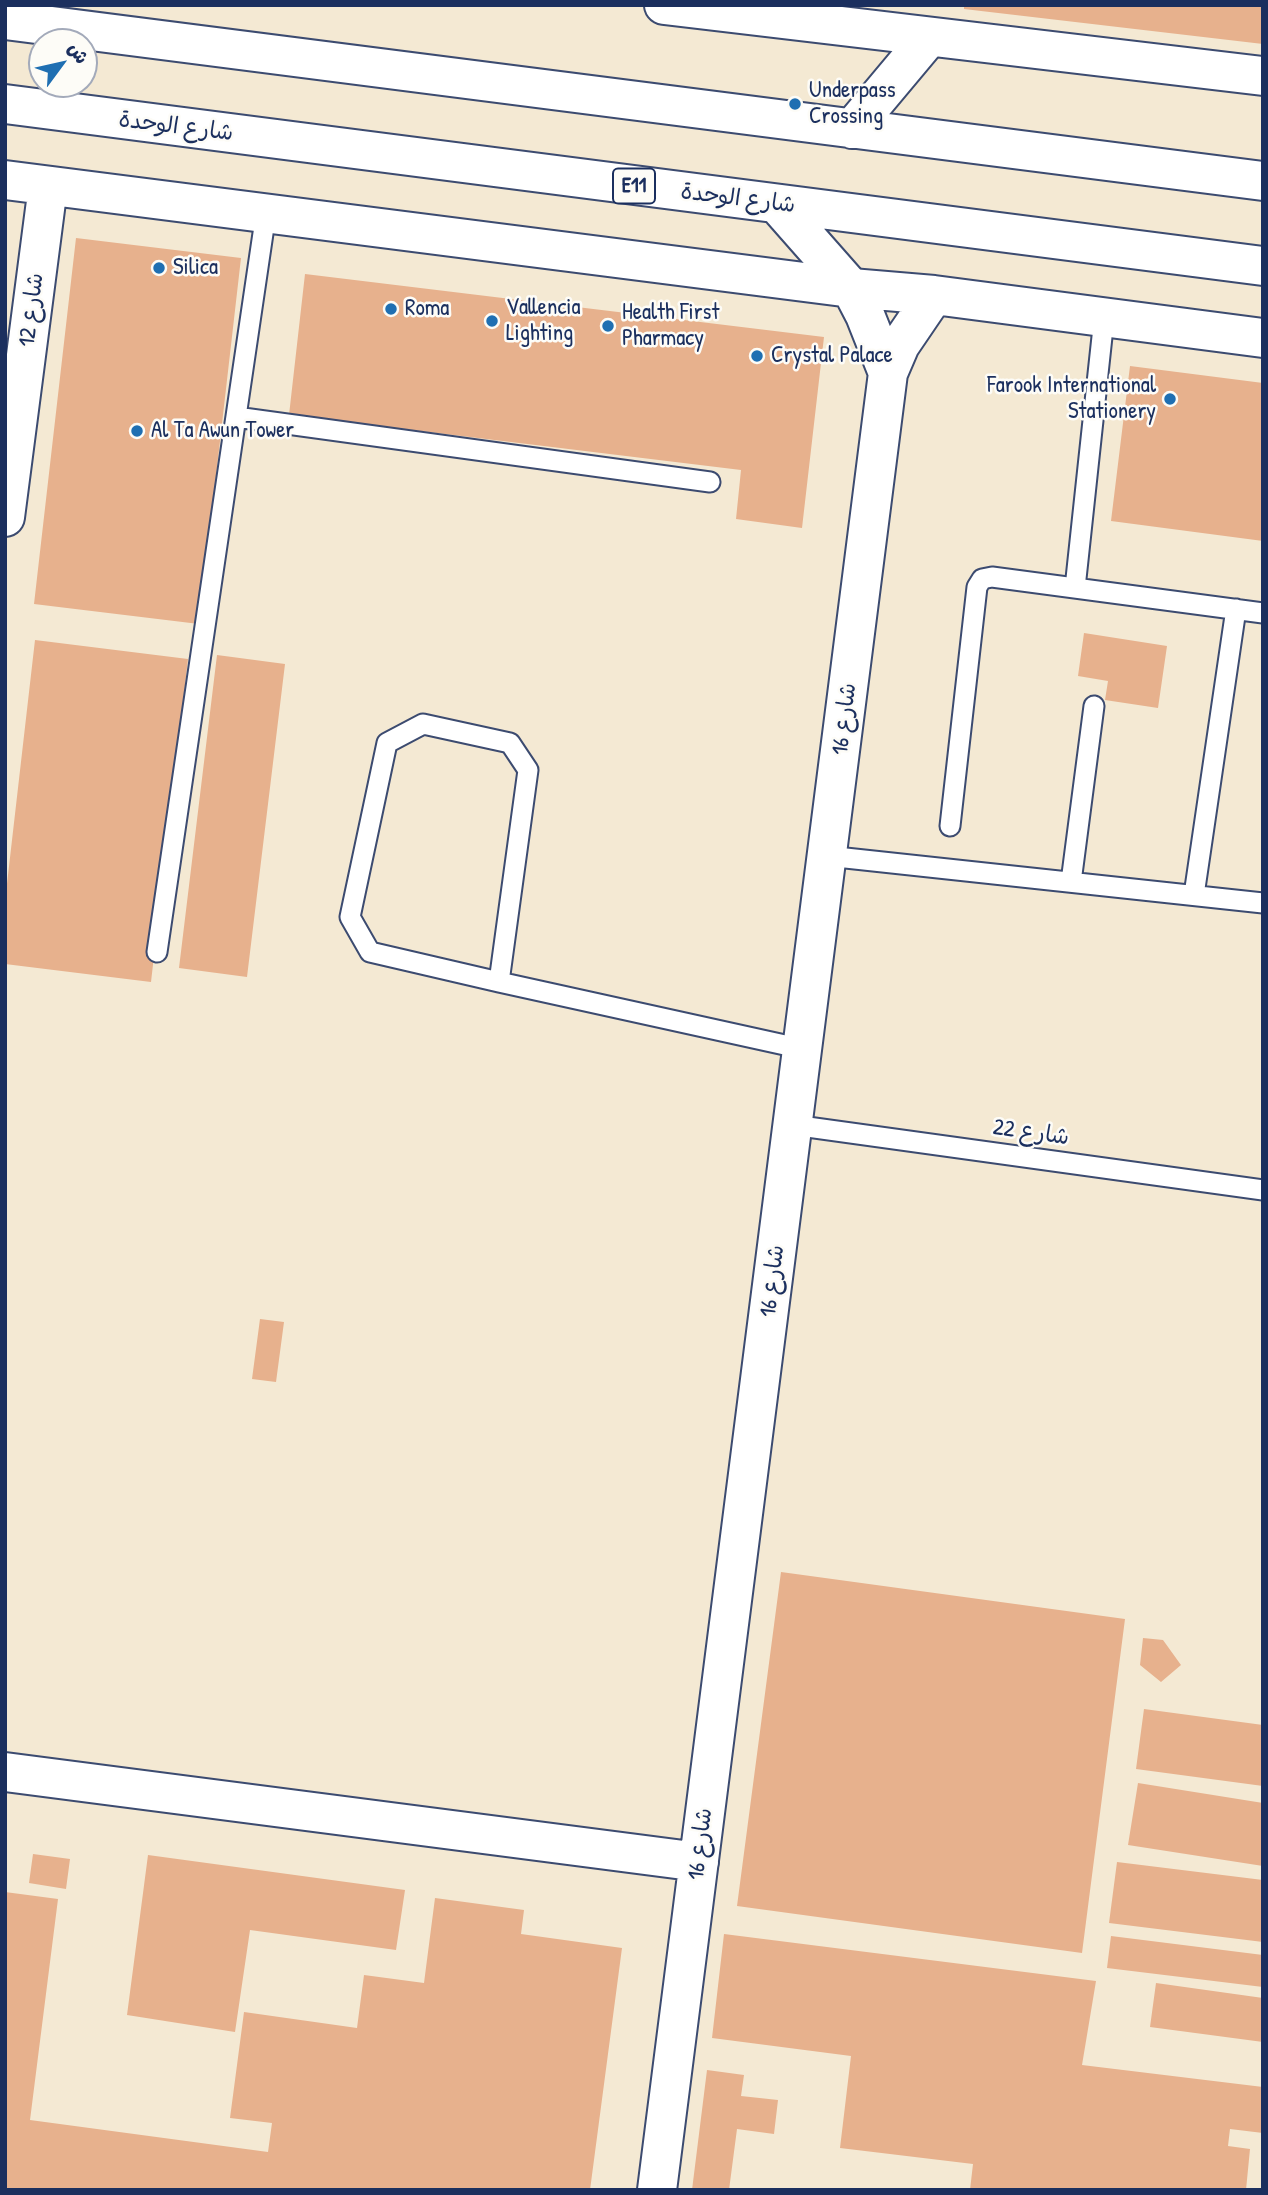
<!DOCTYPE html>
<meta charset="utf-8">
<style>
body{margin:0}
#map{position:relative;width:1268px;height:2195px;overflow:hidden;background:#f4e9d3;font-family:"Patrick Hand","Playpen Sans Arabic",sans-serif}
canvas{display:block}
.frame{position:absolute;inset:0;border:7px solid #1b2f5e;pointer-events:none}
.north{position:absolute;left:28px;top:28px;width:70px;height:70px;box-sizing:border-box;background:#fdfcf7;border:2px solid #a3aaba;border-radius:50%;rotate:57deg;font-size:19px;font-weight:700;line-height:28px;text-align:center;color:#1b2f5e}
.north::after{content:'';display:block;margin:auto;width:24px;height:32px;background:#1f6fb2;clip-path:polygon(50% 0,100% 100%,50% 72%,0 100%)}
</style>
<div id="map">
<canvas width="1268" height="2195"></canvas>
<div class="frame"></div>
<div class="north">ش</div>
</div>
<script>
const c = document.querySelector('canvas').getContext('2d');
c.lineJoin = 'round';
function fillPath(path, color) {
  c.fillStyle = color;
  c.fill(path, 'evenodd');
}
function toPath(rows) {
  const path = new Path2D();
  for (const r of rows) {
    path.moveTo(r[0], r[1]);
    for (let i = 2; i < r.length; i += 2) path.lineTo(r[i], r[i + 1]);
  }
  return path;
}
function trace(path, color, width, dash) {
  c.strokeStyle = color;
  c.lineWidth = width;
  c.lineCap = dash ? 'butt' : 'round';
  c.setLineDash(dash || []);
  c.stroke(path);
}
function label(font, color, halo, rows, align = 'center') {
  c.font = font + ' "Patrick Hand","Playpen Sans Arabic",sans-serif';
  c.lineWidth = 5;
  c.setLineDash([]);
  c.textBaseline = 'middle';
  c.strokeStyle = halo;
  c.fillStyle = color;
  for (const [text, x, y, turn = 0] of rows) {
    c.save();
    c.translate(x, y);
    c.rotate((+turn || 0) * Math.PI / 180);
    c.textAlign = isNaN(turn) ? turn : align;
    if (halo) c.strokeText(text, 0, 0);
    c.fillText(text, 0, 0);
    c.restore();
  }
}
fillPath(toPath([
 [964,5,1263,5,1263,44,964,9],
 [76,238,241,258,199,624,34,604],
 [305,274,824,337,802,528,736,519,741,470,289,415],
 [1130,366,1263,383,1263,541,1111,521],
 [1084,633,1167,646,1158,708,1105,700,1108,681,1078,676],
 [35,640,188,659,151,982,5,964,5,901],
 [217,655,285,664,247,977,179,968],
 [260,1319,284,1322,276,1382,252,1379],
 [781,1572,1125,1619,1082,1953,737,1906],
 [1143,1638,1163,1640,1181,1665,1161,1682,1140,1665],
 [1144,1709,1263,1725,1263,1786,1136,1769],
 [1138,1783,1263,1803,1263,1866,1128,1845],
 [33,1854,70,1859,66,1889,29,1883],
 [148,1855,405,1890,396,1950,250,1930,235,2032,127,2015],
 [1117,1862,1263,1880,1263,1942,1109,1923],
 [5,1892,58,1899,30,2120,268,2152,272,2123,230,2118,244,2012,357,2028,364,1975,424,1983,435,1898,524,1910,521,1934,622,1948,590,2190,5,2190],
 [724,1934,1096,1981,1082,2065,1263,2087,1263,2133,1230,2129,1228,2146,1250,2149,1246,2190,970,2190,973,2164,840,2148,851,2056,712,2038],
 [1111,1936,1263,1955,1263,1987,1107,1968],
 [1156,1983,1263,1998,1263,2042,1150,2027],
 [707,2070,744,2075,741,2096,778,2100,774,2134,737,2129,729,2190,692,2190]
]), '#e7b18d');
const lane = toPath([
 [236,417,710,482],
 [1075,588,1104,318],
 [950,826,977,587,982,579,992,577,1263,613],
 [827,856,1263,903],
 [1071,882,1094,706],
 [1194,895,1236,609],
 [157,952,266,213],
 [499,982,528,770,510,743,423,724,387,743,350,917,370,952,499,982,803,1049],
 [793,1125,1263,1190]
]);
const street = toPath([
 [664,5,1263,76],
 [5,180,851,288,934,295,1263,338],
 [851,288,865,315,888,373],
 [5,517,48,186],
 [5,1772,699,1862],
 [657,2190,888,373,900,345,934,295]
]);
const highway = toPath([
 [5,20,1263,181],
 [5,104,1263,266],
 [852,129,929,37],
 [777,204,851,288]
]);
trace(lane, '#3c4b70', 23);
trace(street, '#3c4b70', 42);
trace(highway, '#3c4b70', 42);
trace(lane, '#fff', 19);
trace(street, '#fff', 38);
trace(highway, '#fff', 38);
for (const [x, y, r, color] of [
 [795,104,7,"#1f6fb2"],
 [159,268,7,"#1f6fb2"],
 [391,309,7,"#1f6fb2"],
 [492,321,7,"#1f6fb2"],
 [608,326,7,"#1f6fb2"],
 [757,356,7,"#1f6fb2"],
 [1170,399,7,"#1f6fb2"],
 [137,431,7,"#1f6fb2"]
]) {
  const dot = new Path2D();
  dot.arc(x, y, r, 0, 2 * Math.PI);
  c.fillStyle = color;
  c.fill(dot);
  trace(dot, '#fdfcf7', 2.5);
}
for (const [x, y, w] of [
 [634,186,42]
]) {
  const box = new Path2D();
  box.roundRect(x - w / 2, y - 17.5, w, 35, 5);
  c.fillStyle = '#fdfcf7';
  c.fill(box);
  trace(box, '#1b2f5e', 2);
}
label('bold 21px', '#1b2f5e', null, [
 ["E11",634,186]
]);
label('23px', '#1b2f5e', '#fdfcf7', [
 ["Underpass",809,91],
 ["Crossing",809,117],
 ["Silica",173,268],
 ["Vallencia",506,308],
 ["Lighting",506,334],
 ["Roma",405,309],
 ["Health First",622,313],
 ["Pharmacy",622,339],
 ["Crystal Palace",771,356],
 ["Farook International",1156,386,"right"],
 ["Stationery",1156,412,"right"],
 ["Al Ta Awun Tower",151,431]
], 'left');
label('23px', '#1b2f5e', '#fdfcf7', [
 ["شارع الوحدة",176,127,7],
 ["شارع الوحدة",738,199,7],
 ["شارع 12",32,310,-83],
 ["شارع 16",845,719,-83],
 ["شارع 22",1031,1133,8],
 ["شارع 16",773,1281,-83],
 ["شارع 16",701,1844,-83]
]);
</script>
